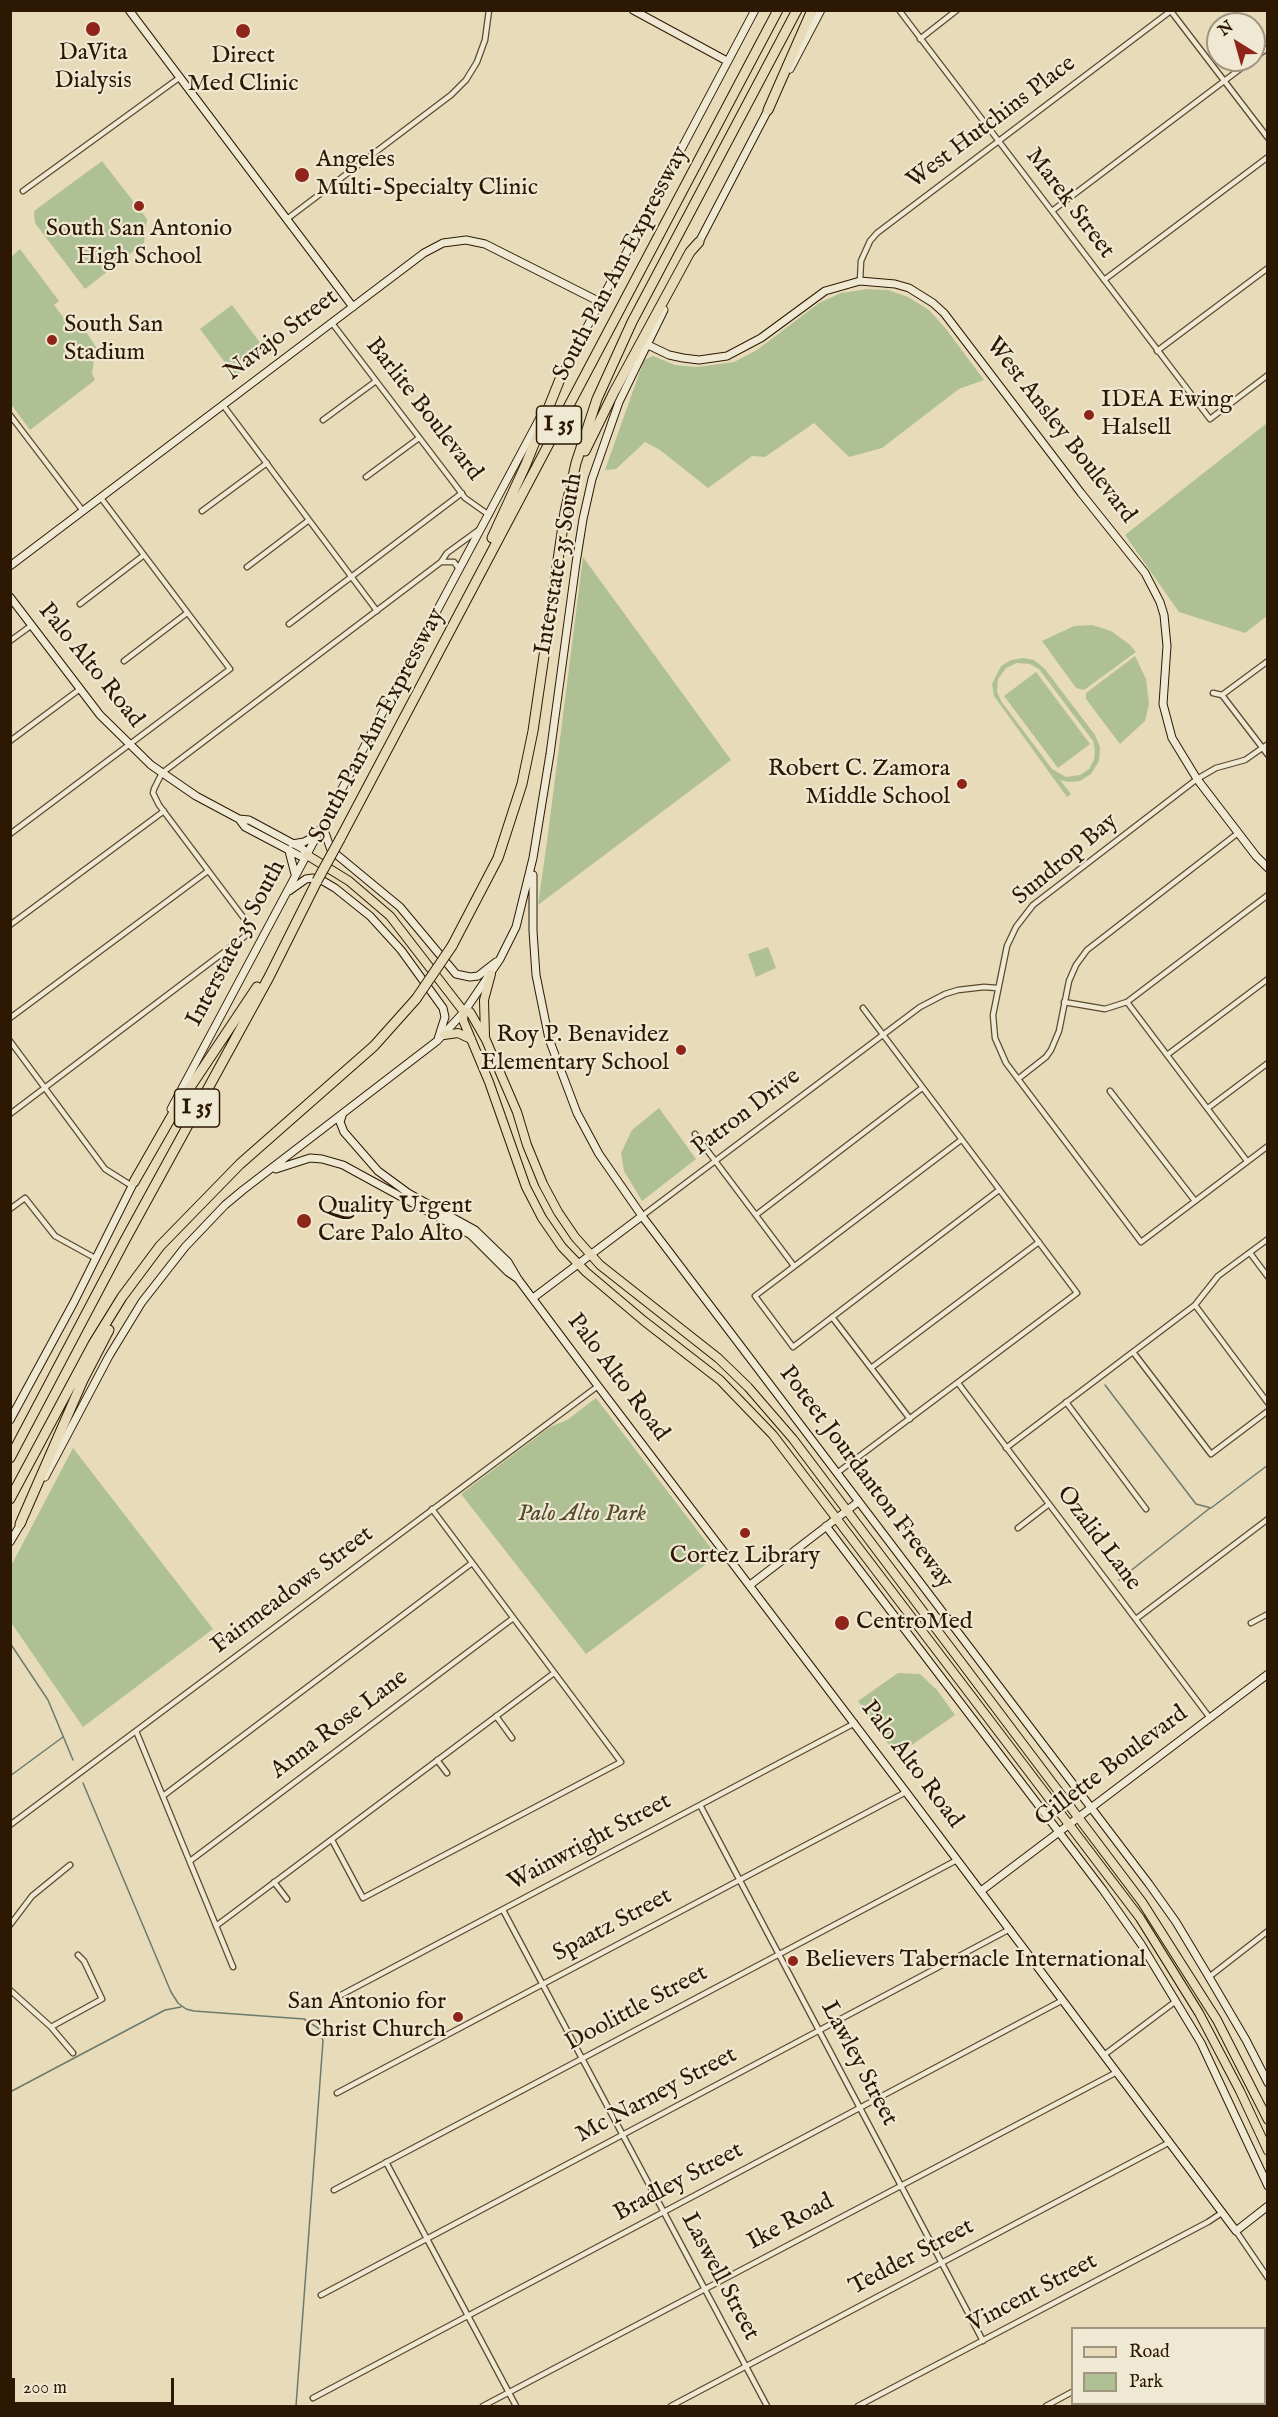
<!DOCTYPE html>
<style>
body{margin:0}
#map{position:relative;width:1278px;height:2417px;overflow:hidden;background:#e7dbb9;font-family:"IM FELL English",serif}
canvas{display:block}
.frame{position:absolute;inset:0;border:12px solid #2d1903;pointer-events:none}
.legend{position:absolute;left:1071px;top:2327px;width:195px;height:78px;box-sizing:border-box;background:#efe8d2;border:2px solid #a1957f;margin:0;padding:8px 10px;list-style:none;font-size:18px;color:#2d1903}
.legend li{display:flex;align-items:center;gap:12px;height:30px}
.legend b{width:30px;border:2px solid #a1957f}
.north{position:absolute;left:1206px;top:12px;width:60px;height:60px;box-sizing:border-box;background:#efe8d2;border:2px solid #a1957f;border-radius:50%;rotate:323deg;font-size:16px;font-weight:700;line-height:24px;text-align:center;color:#2d1903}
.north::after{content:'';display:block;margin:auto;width:21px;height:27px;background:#8f2418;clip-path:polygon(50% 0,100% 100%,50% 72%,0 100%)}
.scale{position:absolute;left:12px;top:2378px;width:162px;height:27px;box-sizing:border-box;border:3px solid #2d1903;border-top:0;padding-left:8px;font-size:18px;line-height:21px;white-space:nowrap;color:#2d1903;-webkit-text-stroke:4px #efe8d2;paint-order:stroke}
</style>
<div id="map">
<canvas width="1278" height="2417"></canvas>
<div class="frame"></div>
<ul class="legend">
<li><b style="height:8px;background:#e7dbb9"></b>Road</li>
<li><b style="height:16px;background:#afc194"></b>Park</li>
</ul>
<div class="north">N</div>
<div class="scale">200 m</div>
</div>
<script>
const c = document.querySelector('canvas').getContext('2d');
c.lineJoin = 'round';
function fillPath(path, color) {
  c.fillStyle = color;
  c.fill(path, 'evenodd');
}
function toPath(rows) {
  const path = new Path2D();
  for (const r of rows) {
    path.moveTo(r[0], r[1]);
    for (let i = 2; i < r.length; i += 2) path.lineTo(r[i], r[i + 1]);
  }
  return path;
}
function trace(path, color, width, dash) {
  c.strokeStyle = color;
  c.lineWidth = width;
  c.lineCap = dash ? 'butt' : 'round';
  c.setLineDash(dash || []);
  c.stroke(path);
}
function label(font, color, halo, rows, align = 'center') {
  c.font = font + ' "IM FELL English",serif';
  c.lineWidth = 4.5;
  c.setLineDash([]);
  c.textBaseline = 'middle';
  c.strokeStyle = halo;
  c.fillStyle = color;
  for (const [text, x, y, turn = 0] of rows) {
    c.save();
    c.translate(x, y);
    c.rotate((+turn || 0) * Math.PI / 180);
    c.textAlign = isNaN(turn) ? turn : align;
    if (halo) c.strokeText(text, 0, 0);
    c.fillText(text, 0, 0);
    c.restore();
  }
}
fillPath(toPath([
 [102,161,147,219,144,243,85,289,35,223,34,211],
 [20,249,59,301,54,305,66,321,83,327,96,347,92,374,95,380,30,430,11,404,11,257],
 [868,289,888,290,908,297,929,310,946,329,984,380,959,389,882,448,849,457,814,423,765,457,752,456,708,488,660,450,645,442,616,469,605,470,644,360,653,356,675,365,697,367,734,362,757,350,819,303,841,293],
 [232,305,267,352,235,376,200,329],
 [1267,423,1267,616,1245,633,1179,612,1125,535],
 [583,557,731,760,538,905,548,834],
 [1092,625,1111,631,1129,644,1136,652,1084,690,1076,688,1042,641,1074,626],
 [1135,656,1146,679,1149,704,1145,721,1120,744,1086,699,1086,693],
 [1023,658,1034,660,1045,669,1095,735,1100,747,1099,761,1091,774,1080,781,1069,782,1060,780,1071,794,1067,797,994,696,992,684,1001,666,1011,660],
 [1017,663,1030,664,1039,669,1093,741,1095,751,1094,760,1089,769,1080,775,1066,777,1052,769,1001,701,997,691,998,679,1006,668],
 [1036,672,1090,744,1058,768,1004,696],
 [768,947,776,968,756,977,748,954],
 [659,1108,696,1159,642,1201,624,1171,621,1153,632,1130],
 [596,1398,717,1556,586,1654,461,1494,550,1427,567,1420],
 [73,1448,213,1629,83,1727,10,1621,11,1566],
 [898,1673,920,1674,937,1690,955,1715,903,1751,897,1752,891,1748,858,1701]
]), '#afc194');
trace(toPath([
 [1105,1385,1196,1504,1211,1508,1268,1465],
 [1119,1580,1210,1508],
 [10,1643,48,1700,73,1760],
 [10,1776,63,1737],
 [83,1783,171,1992,178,2003,186,2009,194,2011,304,2019,318,2028,321,2033,323,2041,296,2406],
 [10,2092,165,2010,181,2007]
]), '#6d7a6c', 1.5);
const street = toPath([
 [899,10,1210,419,1268,375],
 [1170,10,1268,138],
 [920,39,957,10],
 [1254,58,1268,48],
 [23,191,179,78],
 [1052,211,1252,60],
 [287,219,451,95,466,80,477,62,485,40,489,10],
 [1104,280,1268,157],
 [860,281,861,261,870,241,877,233,1172,10],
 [332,323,453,482,465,498,489,515],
 [1157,351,1268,268],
 [223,405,377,611],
 [10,415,83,511],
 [323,420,376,381],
 [366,477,419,438],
 [202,511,267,463],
 [441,562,454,562,459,569],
 [247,567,309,520],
 [80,604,144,555],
 [289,624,462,493],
 [10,641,32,625],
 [124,661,187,613],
 [1213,693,1222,695,1268,661],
 [1222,695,1268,755],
 [10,741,80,689],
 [1268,744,1245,760,1216,768,1197,779,1033,905,1016,927,1007,946,993,1015,995,1038,1006,1063,1141,1242,1268,1146],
 [10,834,230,669,101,498],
 [10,925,164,811],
 [1064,1002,1105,1009,1127,1002,1268,895],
 [1127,1002,1247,1161],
 [10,1018,208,871],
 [10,1041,105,1169,132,1186],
 [1167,1055,1268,979],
 [1018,1079,1046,1057,1051,1050,1059,1031,1069,981,1076,965,1087,950,1238,833],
 [1110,1091,1195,1201],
 [1208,1108,1268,1063],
 [10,1114,244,937,250,931,249,925,159,805,153,793,154,789,162,773,441,562,447,553,480,529],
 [695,1134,794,1266],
 [961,1140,755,1296,793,1347,999,1190],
 [10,1209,25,1198,55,1236,95,1258],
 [756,1215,922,1088],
 [642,1216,920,1007,945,994,958,990,984,987,997,988],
 [1250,1253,1268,1277],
 [1195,1305,1268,1403],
 [832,1317,910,1419],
 [1133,1352,1211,1454,1268,1411],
 [871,1368,1039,1242],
 [958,1383,1210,1718],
 [1066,1402,1146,1509],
 [1006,1448,1195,1305,1218,1276,1268,1239],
 [837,1473,1077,1293,863,1008],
 [1018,1528,1049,1504],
 [1136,1619,1268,1519],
 [1251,1623,1268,1614],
 [496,1716,512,1738],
 [136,1731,233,1967],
 [437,1760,447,1773],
 [163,1796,472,1563],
 [700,1805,983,2341],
 [10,1825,598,1386],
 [332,1840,363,1898,621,1762,432,1509],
 [190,1861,512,1619],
 [274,1882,287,1899],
 [503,1910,767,2406],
 [10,1925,32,1896,70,1865],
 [216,1926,554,1673],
 [1209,1977,1268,1931],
 [10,1990,51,2027,73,2053],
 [341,1995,855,1723],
 [51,2027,102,1999,84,1961,78,1955],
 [1104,2055,1176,2001],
 [337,2093,906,1792],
 [386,2162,516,2406],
 [334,2190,957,1860],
 [1236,2231,1268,2278],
 [321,2295,1010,1929],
 [1264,2371,1268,2370],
 [313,2398,1063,2000],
 [1208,2404,1210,2406],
 [483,2406,1117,2072],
 [671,2406,1170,2142],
 [858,2406,1208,2222,1223,2212],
 [1046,2406,1072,2392],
 [1197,2406,1202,2404]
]);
const secondary = toPath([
 [129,10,353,307],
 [633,10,727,61],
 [790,69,821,10],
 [698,244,769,108],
 [646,344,669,355,683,358,699,360,727,356,761,338,825,291,860,281,895,284,909,288,933,303,944,313,1081,493,1145,573,1160,602,1164,615,1167,646,1163,704,1172,738,1197,779,1256,856,1268,868],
 [560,378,755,10],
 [10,566,424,253,443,243,466,240,485,244,600,302],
 [10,597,100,715,151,765,196,796,239,819,249,820,303,849,307,855],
 [239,819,245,827,300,856,307,855],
 [323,827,331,850,400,907,456,974,470,977,478,976,496,962],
 [292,844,304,842,317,835],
 [289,851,295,874],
 [533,875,533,931,536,975,549,1039,577,1113,599,1154,642,1216,1149,1884,1176,1922,1209,1977,1246,2040,1268,2083],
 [289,891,306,879,313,878,323,881,335,888,370,916,401,950,443,1008,445,1017,438,1039],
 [171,1109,542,414],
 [342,1116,340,1122,344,1132,378,1171,408,1193,475,1230,508,1262,518,1279,598,1386,906,1792,1236,2231,1268,2206],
 [276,1169,310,1158,322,1159,343,1165,471,1235,508,1272,518,1279],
 [533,1298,642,1216],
 [10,1420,74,1302,135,1180],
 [45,1477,109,1356,142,1302,185,1247,225,1205,243,1190,437,1041,464,1012,500,959,516,927,533,858,550,754,576,563,583,519,592,479,619,402,664,310],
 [826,1526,1103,1890,1141,1944,1201,2043,1268,2186],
 [10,1542,22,1522],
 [750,1585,858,1502],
 [981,1891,1268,1674]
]);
const primary = toPath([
 [307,855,349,881,390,916,464,1012,470,1012,486,1040,517,1112,527,1145,543,1184,558,1212,575,1237,600,1265,718,1358,748,1387,793,1439,1142,1902,1217,2020,1268,2120],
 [464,1012,463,1020,489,1082,526,1187,542,1218,562,1247,586,1272,644,1321,720,1380,773,1435,1140,1918,1199,2013,1240,2091,1268,2151],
 [444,1035,458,1033,471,1039],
 [485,1036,484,1000,491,974]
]);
const highway = toPath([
 [768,110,812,10],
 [585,451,614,392,690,252,699,242],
 [492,538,526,464,562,374],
 [340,839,778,10],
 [452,946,498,858,522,784,533,731,565,512,576,463,597,399,632,322,797,10],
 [134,1182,177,1107,257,987],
 [10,1458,124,1242,269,977,317,881],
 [10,1499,93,1344,122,1297,160,1246,240,1164,374,1046,416,999],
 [20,1524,83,1380,109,1330]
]);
trace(street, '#5c4a30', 7);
trace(secondary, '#2d1903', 9);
trace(primary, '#2d1903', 10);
trace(highway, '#2d1903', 11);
trace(street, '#efe8d2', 4.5);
trace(secondary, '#efe8d2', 7);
trace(primary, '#e7dbb9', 8);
trace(highway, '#e7dbb9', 9);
const highwayBridge = toPath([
 [317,881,340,839],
 [416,999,452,946]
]);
trace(highwayBridge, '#2d1903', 11, []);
trace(highwayBridge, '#e7dbb9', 9);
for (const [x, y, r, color] of [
 [93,29,8,"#8f2418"],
 [243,31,8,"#8f2418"],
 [302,175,8,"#8f2418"],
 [139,206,6,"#8f2418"],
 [52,340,6,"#8f2418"],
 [1089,415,6,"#8f2418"],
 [962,784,6,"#8f2418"],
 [681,1050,6,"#8f2418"],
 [304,1221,8,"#8f2418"],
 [745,1533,6,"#8f2418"],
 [842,1623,8,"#8f2418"],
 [793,1961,6,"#8f2418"],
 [458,2017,6,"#8f2418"]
]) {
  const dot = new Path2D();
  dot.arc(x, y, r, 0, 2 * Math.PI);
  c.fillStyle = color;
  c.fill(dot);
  trace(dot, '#efe8d2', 2);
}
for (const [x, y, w] of [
 [559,425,45],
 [197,1108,45]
]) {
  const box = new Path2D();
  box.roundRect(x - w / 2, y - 19, w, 38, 4.5);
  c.fillStyle = '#efe8d2';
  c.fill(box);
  trace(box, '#2d1903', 1.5);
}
label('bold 22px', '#2d1903', null, [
 ["I 35",559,425],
 ["I 35",197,1108]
]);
label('24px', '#2d1903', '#efe8d2', [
 ["DaVita",93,54,"center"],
 ["Dialysis",93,82,"center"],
 ["Direct",243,57,"center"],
 ["Med Clinic",243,85,"center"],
 ["Angeles",316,161],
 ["Multi-Specialty Clinic",316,189],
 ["South San Antonio",139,230,"center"],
 ["High School",139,258,"center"],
 ["South San",64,326],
 ["Stadium",64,354],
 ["IDEA Ewing",1101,401],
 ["Halsell",1101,429],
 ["Robert C. Zamora",950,770,"right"],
 ["Middle School",950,798,"right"],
 ["Roy P. Benavidez",669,1036,"right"],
 ["Elementary School",669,1064,"right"],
 ["Quality Urgent",318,1207],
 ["Care Palo Alto",318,1235],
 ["Cortez Library",745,1557,"center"],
 ["CentroMed",856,1623],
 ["Believers Tabernacle International",805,1961],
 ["San Antonio for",446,2003,"right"],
 ["Christ Church",446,2031,"right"]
], 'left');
label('24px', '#2d1903', '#efe8d2', [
 ["West Hutchins Place",992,123,-37],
 ["Marek Street",1069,204,53],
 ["South Pan Am Expressway",622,264,-62],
 ["Navajo Street",282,336,-37],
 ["Barlite Boulevard",423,410,52],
 ["West Ansley Boulevard",1060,431,52],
 ["Interstate 35 South",560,564,-80],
 ["Palo Alto Road",90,666,51],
 ["South Pan Am Expressway",378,726,-62],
 ["Sundrop Bay",1066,860,-40],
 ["Interstate 35 South",237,944,-62],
 ["Patron Drive",747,1113,-37],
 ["Palo Alto Road",617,1378,53],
 ["Poteet Jourdanton Freeway",865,1478,53],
 ["Ozalid Lane",1098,1539,53],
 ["Fairmeadows Street",293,1591,-37],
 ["Anna Rose Lane",340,1725,-37],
 ["Palo Alto Road",911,1765,53],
 ["Gillette Boulevard",1112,1767,-37],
 ["Wainwright Street",590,1843,-28],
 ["Spaatz Street",613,1926,-28],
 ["Doolittle Street",637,2009,-28],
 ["Lawley Street",858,2064,62],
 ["Mc Narney Street",657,2096,-28],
 ["Bradley Street",679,2183,-28],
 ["Ike Road",791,2223,-28],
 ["Tedder Street",912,2258,-28],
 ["Laswell Street",719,2277,62],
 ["Vincent Street",1033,2294,-28]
]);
label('italic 24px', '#544b2e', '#efe8d2', [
 ["Palo Alto Park",582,1515]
]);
</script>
